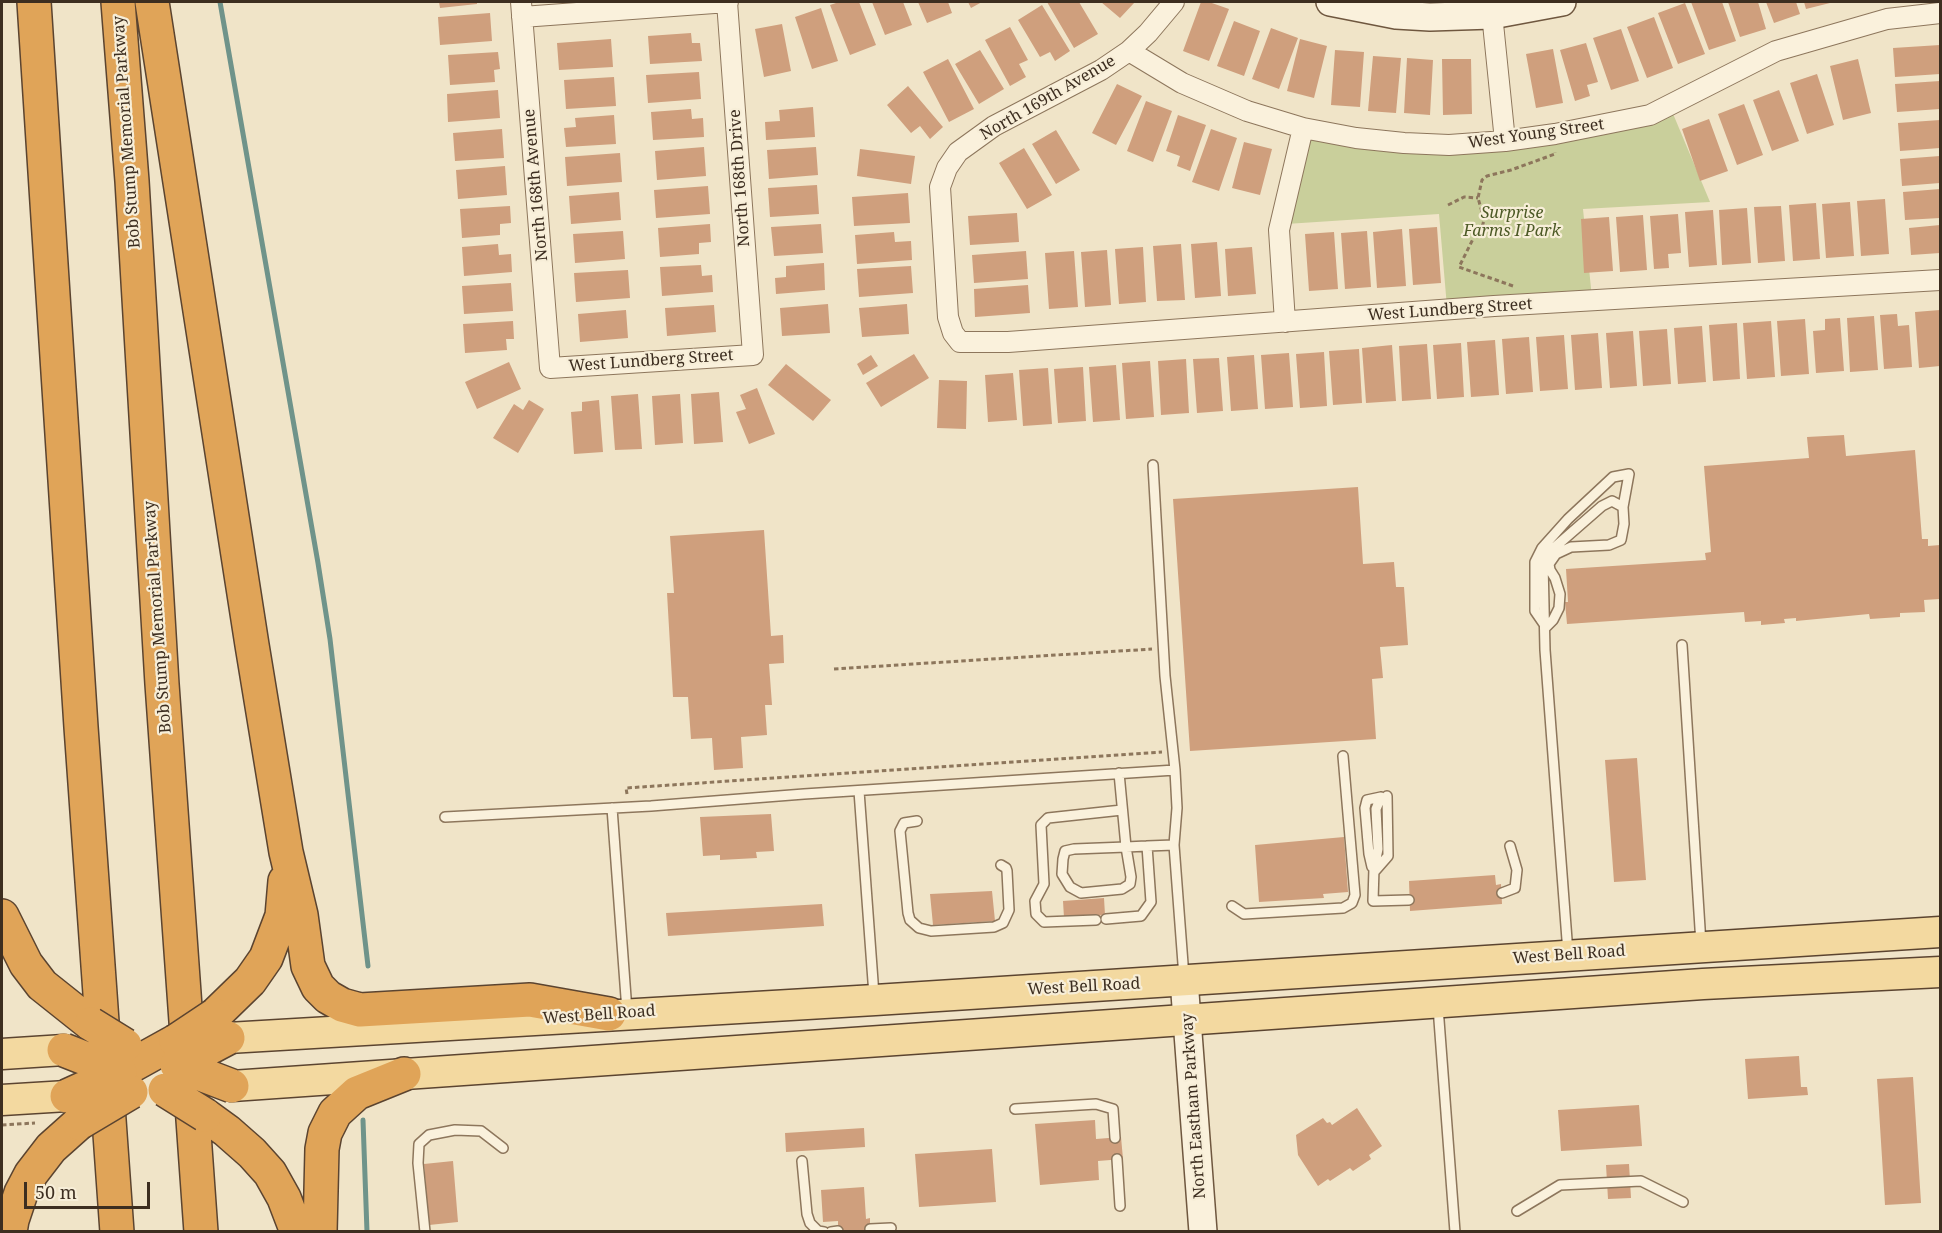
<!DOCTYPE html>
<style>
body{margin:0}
#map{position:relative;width:1942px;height:1233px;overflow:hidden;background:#f0e4c8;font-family:"Noto Serif",serif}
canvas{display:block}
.frame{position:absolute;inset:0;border:3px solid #3d2e20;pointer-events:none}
.scale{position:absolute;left:24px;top:1182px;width:126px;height:27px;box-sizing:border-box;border:3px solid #3d2e20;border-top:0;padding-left:8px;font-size:18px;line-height:21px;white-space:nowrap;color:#3d2e20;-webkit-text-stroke:4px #f7eed8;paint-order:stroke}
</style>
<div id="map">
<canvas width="1942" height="1233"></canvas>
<div class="frame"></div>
<div class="scale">50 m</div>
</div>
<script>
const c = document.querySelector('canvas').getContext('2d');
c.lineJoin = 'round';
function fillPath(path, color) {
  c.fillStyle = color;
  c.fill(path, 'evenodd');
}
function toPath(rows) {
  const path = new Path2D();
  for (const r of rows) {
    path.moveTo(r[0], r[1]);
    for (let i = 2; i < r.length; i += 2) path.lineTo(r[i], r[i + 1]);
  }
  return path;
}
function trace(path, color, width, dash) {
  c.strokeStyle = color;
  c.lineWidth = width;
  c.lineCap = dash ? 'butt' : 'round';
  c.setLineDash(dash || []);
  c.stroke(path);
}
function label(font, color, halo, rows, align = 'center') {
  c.font = font + ' "Noto Serif",serif';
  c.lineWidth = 4.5;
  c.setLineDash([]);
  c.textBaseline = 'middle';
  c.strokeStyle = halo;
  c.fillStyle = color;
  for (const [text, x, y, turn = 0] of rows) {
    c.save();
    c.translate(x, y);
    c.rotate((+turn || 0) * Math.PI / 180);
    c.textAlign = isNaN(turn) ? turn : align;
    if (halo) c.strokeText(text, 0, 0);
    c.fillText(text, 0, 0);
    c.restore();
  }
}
fillPath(toPath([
 [1671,109,1710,202,1583,209,1592,298,1447,307,1439,214,1286,224,1310,137,1406,149]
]), '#c9cf9b');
trace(toPath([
 [220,2,318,563,330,639,368,966],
 [363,1120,367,1232]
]), '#6f938a', 5);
fillPath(toPath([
 [439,2,477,2,477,4,440,8],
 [839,2,859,2,876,45,850,55,830,5],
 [872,2,903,2,912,25,885,35],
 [918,2,948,2,952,13,927,23],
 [968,2,982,2,971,8],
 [1047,2,1079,2,1098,34,1074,48],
 [1101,2,1135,2,1120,18],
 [1201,2,1209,2,1229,9,1209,61,1183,51],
 [1691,2,1722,2,1736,41,1709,50],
 [1728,2,1758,2,1766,29,1740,37],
 [1766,2,1796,2,1800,14,1774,23],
 [1804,2,1834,2,1806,9],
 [1685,3,1705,54,1678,64,1658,13],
 [1042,5,1070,51,1055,61,1050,52,1040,57,1018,20],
 [821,8,838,61,812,69,795,17],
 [490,13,492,41,440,45,438,17],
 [1654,17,1673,68,1647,78,1627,27],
 [1234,21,1260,31,1244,76,1217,66],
 [782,24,791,71,764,77,755,29],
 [1010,27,1028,60,1019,64,1026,77,1010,86,985,40],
 [1271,28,1298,38,1279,89,1252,79],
 [1621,29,1639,81,1611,90,1593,38],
 [691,33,692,43,700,43,702,61,650,64,648,36],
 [611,39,613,67,559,70,557,43],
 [1300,39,1327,46,1314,98,1287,91],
 [1586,43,1598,82,1587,85,1590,96,1575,101,1560,50],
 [1940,45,1940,74,1895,77,1893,48],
 [1553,49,1563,103,1536,108,1526,54],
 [980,50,1004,89,979,104,955,64],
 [1335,50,1364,52,1360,107,1331,105],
 [498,52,500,69,494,70,495,82,450,85,448,55],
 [1373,56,1401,58,1396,113,1368,111],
 [1407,58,1433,60,1430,115,1404,113],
 [948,59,974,109,949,122,923,72],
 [1442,59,1471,59,1472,114,1443,115],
 [1858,59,1871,113,1843,120,1830,66],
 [699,72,701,99,648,103,646,75],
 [1817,74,1834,125,1807,134,1790,83],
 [614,77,616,106,566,109,564,80],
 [1940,81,1940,109,1897,112,1895,84],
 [1117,84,1142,96,1116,145,1092,133],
 [908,86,943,127,930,139,920,126,911,133,887,105],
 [498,90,500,118,448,122,447,94],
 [1779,90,1799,141,1772,151,1753,100],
 [1146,101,1172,111,1153,162,1127,151],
 [1744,104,1763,155,1737,165,1718,114],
 [813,107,815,137,766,140,765,122,780,121,779,110],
 [691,109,692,119,703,118,704,137,653,140,651,112],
 [614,115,616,144,566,147,564,128,576,127,575,118],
 [1178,115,1206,125,1190,171,1177,166,1180,156,1166,151],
 [1709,119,1728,171,1700,181,1682,129],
 [1940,120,1940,148,1900,151,1898,123],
 [502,129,504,158,455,161,453,133],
 [1211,129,1237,138,1219,191,1192,182],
 [1056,130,1080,170,1056,184,1032,144],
 [1244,142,1272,149,1260,195,1232,188],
 [704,147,706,176,657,180,655,151],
 [816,147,818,175,769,179,767,150],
 [1024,148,1052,195,1027,209,999,163],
 [860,149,915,156,911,184,857,176],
 [620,153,622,182,567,186,565,157],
 [1940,156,1940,183,1902,186,1900,159],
 [505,166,507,195,458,199,456,170],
 [817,185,819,214,770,217,768,188],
 [708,186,710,214,656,218,654,190],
 [1940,189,1940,218,1905,220,1903,192],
 [619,192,621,220,571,224,569,196],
 [908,193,910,223,854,226,852,197],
 [1885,199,1889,254,1861,256,1857,201],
 [1850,202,1854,256,1826,258,1822,204],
 [1816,203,1820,259,1793,261,1789,205],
 [510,206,511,223,500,224,500,235,462,238,460,209],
 [1781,206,1785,261,1758,263,1754,207],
 [1747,208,1751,263,1722,265,1719,210],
 [1713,210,1717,265,1689,267,1685,212],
 [1017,213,1019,242,970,245,968,216],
 [1678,214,1681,253,1668,254,1669,268,1654,269,1650,216],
 [1643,215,1647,270,1620,272,1616,217],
 [1609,217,1613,271,1584,273,1581,219],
 [710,224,711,242,699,243,699,254,660,257,658,228],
 [821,224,823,253,774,256,771,227],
 [1940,225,1940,253,1911,255,1909,228],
 [1437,227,1441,283,1413,285,1409,229],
 [1402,229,1406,286,1377,288,1373,232],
 [623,231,625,259,575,263,573,234],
 [1367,231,1371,287,1345,289,1341,233],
 [894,232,895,242,911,241,912,260,857,264,855,235],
 [1334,232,1338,289,1309,291,1305,234],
 [1217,242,1221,296,1195,298,1191,244],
 [498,244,499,255,511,254,512,272,464,276,462,247],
 [1181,244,1185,300,1157,301,1153,246],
 [1143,247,1146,302,1119,304,1115,249],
 [1252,247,1256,294,1228,296,1225,249],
 [1107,250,1111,305,1085,307,1081,252],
 [1026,251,1028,279,974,283,972,255],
 [1074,251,1078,307,1049,309,1045,253],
 [824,263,825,290,776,294,775,278,786,277,786,266],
 [701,265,702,276,712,275,713,292,662,296,660,267],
 [911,266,913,293,859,297,857,269],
 [628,270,630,298,576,302,574,273],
 [511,283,513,311,464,314,462,286],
 [1028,285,1030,313,975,317,974,289],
 [828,304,830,333,782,336,780,308],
 [907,304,909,334,862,337,859,308],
 [714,305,716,332,667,336,665,308],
 [626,310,628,338,580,342,578,314],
 [1940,310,1940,366,1919,368,1915,312],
 [1897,314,1898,326,1909,325,1912,367,1884,369,1880,315],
 [1874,316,1878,370,1850,372,1847,318],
 [1840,318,1844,371,1816,373,1813,331,1825,330,1825,319],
 [1805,319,1809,374,1781,376,1777,321],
 [513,321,514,339,506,339,507,350,465,353,463,324],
 [1771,321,1775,377,1747,379,1743,323],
 [1737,323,1740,379,1713,381,1709,325],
 [1702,326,1706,382,1678,384,1674,328],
 [1667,329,1671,384,1643,386,1639,331],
 [1633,331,1637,386,1610,388,1606,333],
 [1598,333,1602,388,1575,390,1571,335],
 [1564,335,1568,389,1540,391,1536,337],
 [1529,337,1533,392,1506,394,1502,339],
 [1495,340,1499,395,1471,397,1467,342],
 [1461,343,1464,397,1437,399,1433,345],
 [1427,344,1431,399,1402,401,1399,346],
 [1392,345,1396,401,1366,403,1362,348],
 [1359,349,1362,403,1333,405,1329,351],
 [1324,352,1327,406,1300,408,1296,354],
 [1289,353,1293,407,1265,409,1261,355],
 [914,354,929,378,881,407,866,383],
 [871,355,878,366,863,375,857,364],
 [1254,355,1258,409,1231,411,1227,357],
 [1219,358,1223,411,1197,413,1193,359],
 [1186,359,1189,413,1161,415,1158,361],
 [1150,361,1154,417,1126,419,1122,363],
 [509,362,521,389,477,409,465,382],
 [786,364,831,400,813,421,768,385],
 [1116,365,1120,420,1093,422,1089,367],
 [1083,367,1086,421,1058,423,1054,369],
 [1048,368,1052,424,1023,426,1019,370],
 [1013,373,1017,420,988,422,985,375],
 [939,380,967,381,966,429,937,428],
 [757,388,775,434,749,444,736,412,746,409,740,395],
 [719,392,723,442,694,444,691,394],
 [638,394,642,449,615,450,611,396],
 [680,394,683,443,655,445,652,396],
 [529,400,544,409,518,453,493,438,514,404,523,410],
 [599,400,603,452,574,454,571,412,582,411,582,402],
 [1844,435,1846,456,1915,450,1922,539,1928,539,1928,546,1940,545,1940,599,1924,600,1925,612,1900,613,1900,617,1870,619,1869,614,1796,621,1796,618,1784,619,1785,623,1761,625,1761,621,1745,622,1744,612,1567,624,1565,602,1568,602,1566,569,1706,560,1705,553,1711,552,1704,466,1809,458,1807,437],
 [1358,487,1363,564,1394,562,1396,587,1404,587,1408,645,1380,647,1383,678,1372,679,1376,739,1190,751,1173,499],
 [764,530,771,636,783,635,784,663,769,664,772,705,765,705,767,735,741,737,743,768,714,770,712,738,691,739,688,697,673,697,667,593,674,593,670,536],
 [1637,758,1646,880,1614,882,1605,760],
 [771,814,774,851,756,852,757,858,720,860,720,855,703,856,700,817],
 [1344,837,1348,892,1323,894,1324,898,1259,902,1255,845],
 [1495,875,1496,885,1501,884,1502,904,1410,911,1409,881],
 [992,891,995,921,933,925,930,894],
 [1104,898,1105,915,1064,918,1063,901],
 [822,904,824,926,668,936,666,913],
 [1799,1056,1801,1087,1807,1087,1808,1095,1748,1099,1745,1059],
 [1913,1077,1921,1203,1885,1205,1877,1079],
 [1639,1105,1642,1146,1561,1151,1558,1110],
 [1357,1108,1382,1146,1369,1155,1371,1159,1353,1171,1350,1168,1330,1181,1328,1179,1318,1186,1298,1155,1296,1135,1323,1118,1327,1123,1330,1122,1332,1125],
 [1095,1120,1096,1139,1121,1137,1123,1159,1098,1161,1099,1180,1040,1185,1035,1124],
 [864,1128,865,1147,786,1152,785,1133],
 [992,1149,996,1202,919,1207,915,1154],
 [453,1161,458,1222,429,1225,424,1164],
 [1629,1164,1631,1198,1608,1199,1606,1165],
 [864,1187,866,1219,870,1218,870,1232,838,1232,838,1221,823,1222,821,1190]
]), '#cf9f7d');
const lane = toPath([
 [1153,465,1165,676,1175,770,1177,808,1174,845,1184,977],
 [1546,627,1553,620,1559,608,1560,594,1555,578,1550,570,1549,564,1556,554,1571,547,1609,545,1621,540,1624,524,1623,507,1612,501,1602,506,1547,554,1543,562,1545,650,1568,953],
 [1546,627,1535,611,1535,562,1542,548,1568,519,1613,477,1629,474,1623,507],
 [1682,645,1701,944],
 [1119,773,1126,847,1131,877,1130,884,1122,889,1081,893,1070,887,1062,874,1063,859,1065,851,1074,849,1126,847,1147,846,1174,845],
 [859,791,874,995],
 [1381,797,1376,809,1378,849,1374,868,1373,901,1409,900],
 [612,808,627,1011],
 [445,817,651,806,804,794,1175,770],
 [917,821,904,823,900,831,908,913,910,920,919,928,931,931,994,927,1003,923,1009,910,1007,871,1006,868,1001,865],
 [1372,867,1369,854,1365,808,1367,800,1381,797],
 [1374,872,1388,856,1387,796],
 [1502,893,1515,888,1517,870,1510,846],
 [1232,906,1244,914,1343,908,1352,903,1355,895,1343,756],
 [1106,919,1141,916,1151,902,1147,846],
 [1096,920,1044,922,1036,914,1035,901,1044,884,1041,825,1048,818,1122,810],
 [1438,1007,1455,1232],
 [1015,1109,1096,1104,1113,1109,1115,1138],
 [1117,1159,1120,1206],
 [802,1161,807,1214,810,1223,818,1231,824,1232],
 [1517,1211,1560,1185,1641,1181,1683,1202],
 [870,1229,891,1228],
 [425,1232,418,1163,419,1144,429,1135,455,1130,481,1131,503,1148],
 [831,1232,838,1231]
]);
const street = toPath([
 [521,2,550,368,753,355,727,2],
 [1174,2,1148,33,1129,51,1101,70,994,126,958,152,947,168,940,187,948,317,953,333,960,342,1008,342,1494,306,1940,280],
 [1491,4,1505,141],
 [522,17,728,2],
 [1129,51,1182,83,1247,111,1303,128,1356,138,1404,143,1449,145,1505,141,1555,134,1650,115,1776,51,1887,19,1940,13],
 [1285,322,1279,230,1303,128]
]);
const secondary = toPath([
 [1330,2,1396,15,1430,17,1492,15,1562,2],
 [1184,980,1203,1232]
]);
const primary = toPath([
 [228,1038,875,1000,1940,932],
 [2,1054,64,1050],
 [232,1086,1703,984,1940,972],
 [2,1100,67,1096]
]);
const highway = toPath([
 [34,2,81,727,117,1232],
 [118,2,132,181,162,684,201,1232],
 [152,2,252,645,286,852,301,915,308,966,318,987,328,997,342,1005,360,1010,530,1000,609,1014],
 [2,916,26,964,42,985,91,1024],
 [215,1015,250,981,266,958,282,916,285,881],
 [120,1072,176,1041],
 [205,1115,227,1131,252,1153,270,1173,284,1198,297,1232],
 [10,1232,12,1220,21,1193,31,1174,51,1148,79,1123],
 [320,1232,322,1149,325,1133,335,1113,357,1093,404,1074]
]);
trace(lane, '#8d765c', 12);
trace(street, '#8d765c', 22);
trace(secondary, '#6f573f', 30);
trace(primary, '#5b4430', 33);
trace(highway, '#5b4430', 36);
trace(toPath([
 [1448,205,1464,197,1478,198],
 [1513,286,1459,267,1475,235,1482,229,1484,219,1478,198,1482,180,1487,176,1511,170,1555,154,1555,152],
 [834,669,1152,649],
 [627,794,626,788,1162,752],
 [2,1125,35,1123]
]), '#8d765c', 3, [4.5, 3]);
trace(lane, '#faf1dc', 9);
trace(street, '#faf1dc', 20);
trace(secondary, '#faf1dc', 27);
trace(primary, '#f3d9a0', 30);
trace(highway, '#e0a458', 33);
const highwayBridge = toPath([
 [91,1024,125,1045],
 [176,1041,215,1015],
 [64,1050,120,1072],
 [177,1065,232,1086],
 [177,1065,228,1038],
 [165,1090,205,1115],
 [67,1096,120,1072],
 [79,1123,131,1092]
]);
trace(highwayBridge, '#5b4430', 36, []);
trace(highwayBridge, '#e0a458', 33);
label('16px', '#3d2e20', '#f7eed8', [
 ["North 169th Avenue",1048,98,-30],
 ["Bob Stump Memorial Parkway",127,132,-94],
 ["West Young Street",1536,134,-8],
 ["North 168th Drive",740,178,-94],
 ["North 168th Avenue",536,185,-95],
 ["West Lundberg Street",1450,310,-4],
 ["West Lundberg Street",651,361,-4],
 ["Bob Stump Memorial Parkway",158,617,-94],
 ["West Bell Road",1569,955,-4],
 ["West Bell Road",1084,987,-3],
 ["West Bell Road",599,1015,-4],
 ["North Eastham Parkway",1194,1106,-94]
]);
label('italic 16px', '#4d5a26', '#f7eed8', [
 ["Surprise",1512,213],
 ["Farms I Park",1512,231]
]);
</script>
